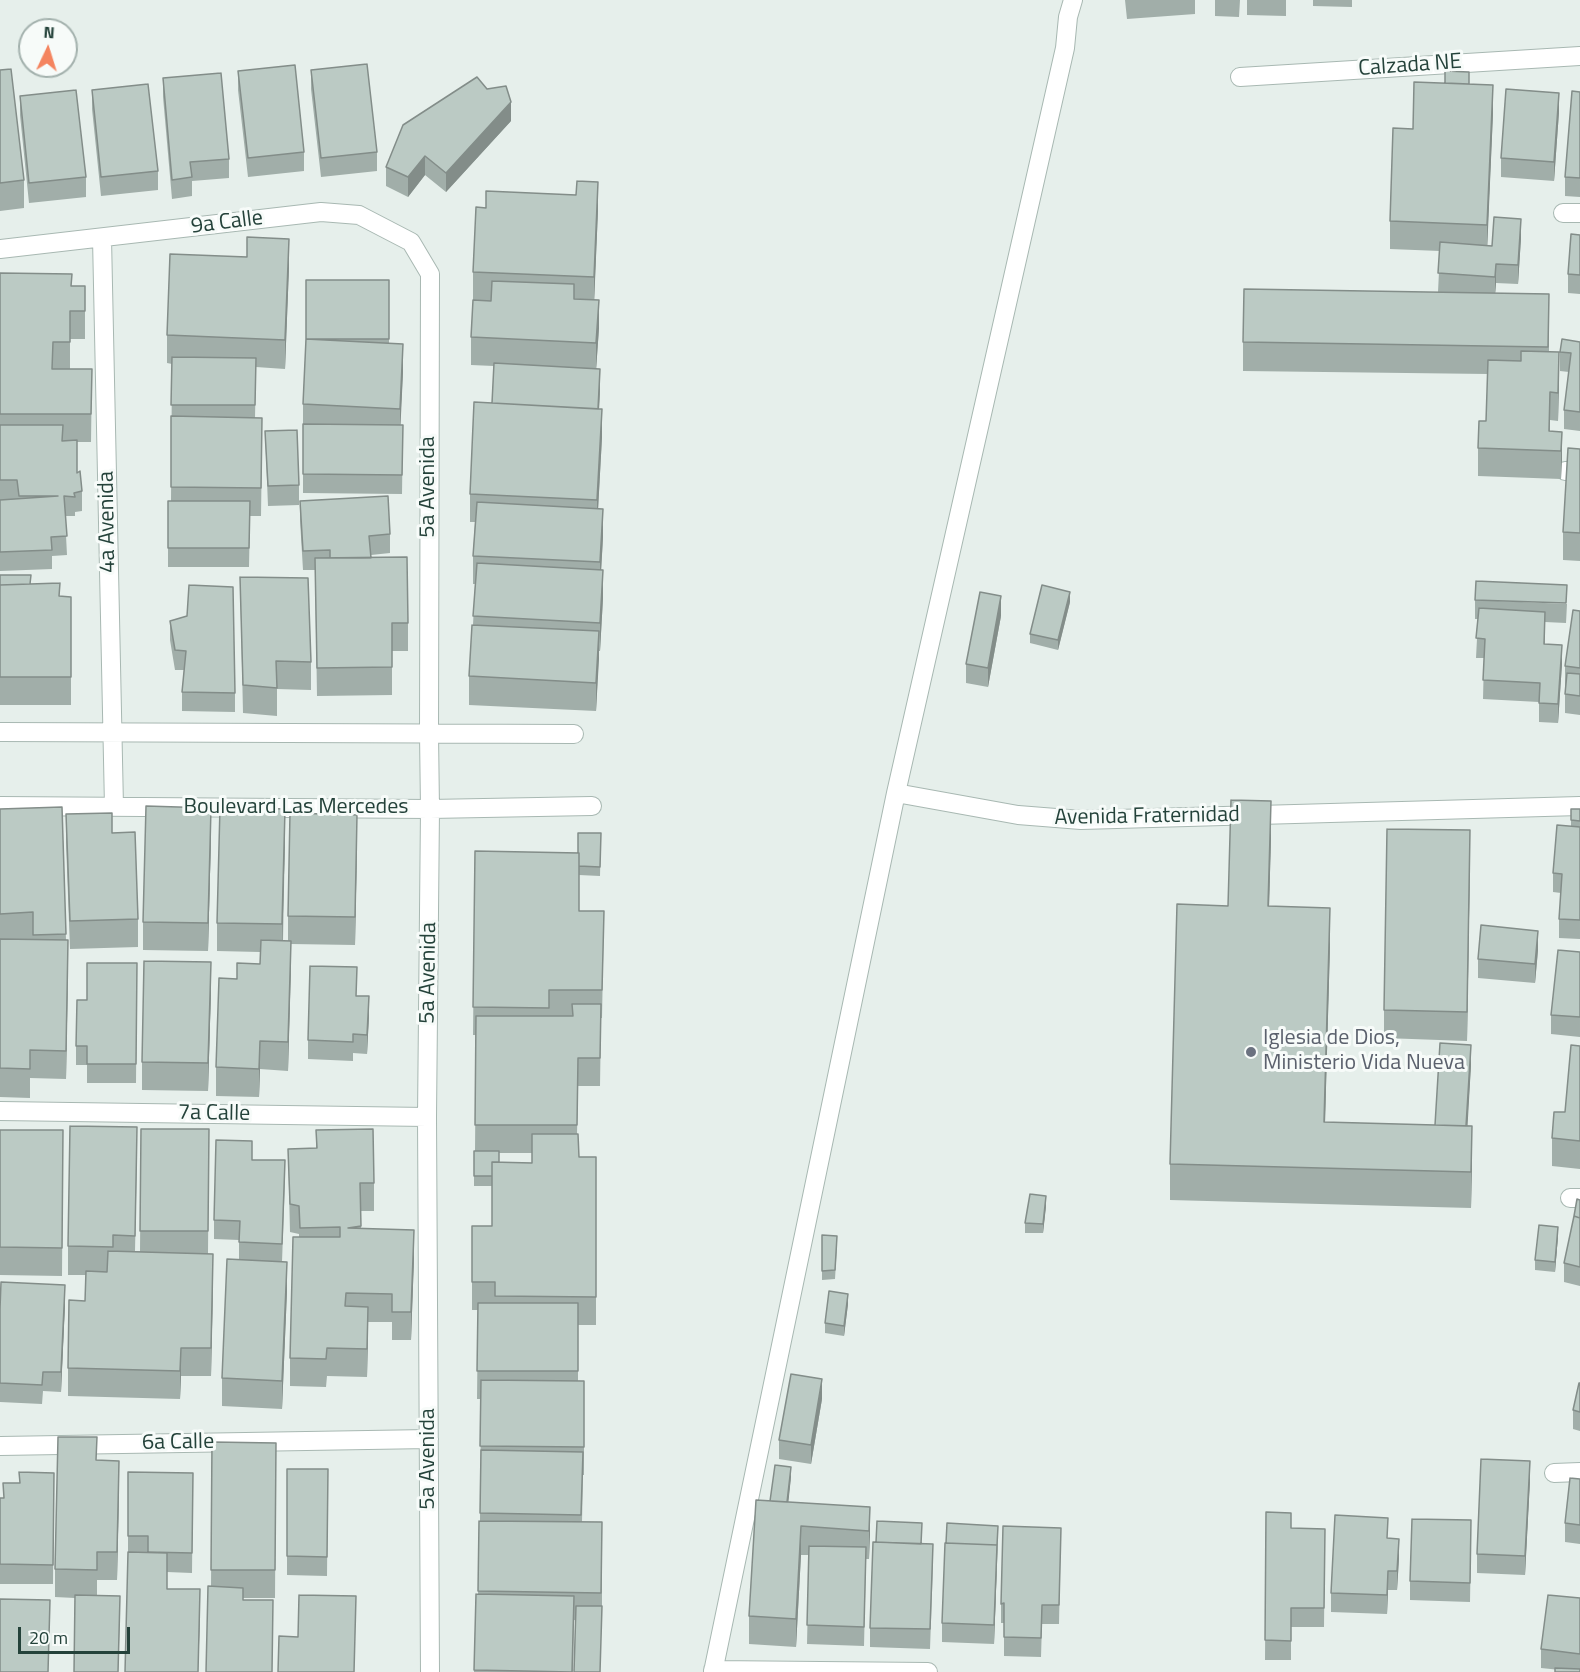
<!DOCTYPE html>
<style>
body{margin:0}
#map{position:relative;width:1580px;height:1672px;overflow:hidden;background:#e6efeb;font-family:"Titillium Web",sans-serif}
canvas{display:block}
.north{position:absolute;left:18px;top:18px;width:60px;height:60px;box-sizing:border-box;background:#f7fbf9;border:2px solid #a3b1ad;border-radius:50%;rotate:4deg;font-size:16px;font-weight:700;line-height:24px;text-align:center;color:#24423a}
.north::after{content:'';display:block;margin:auto;width:21px;height:27px;background:#f4845f;clip-path:polygon(50% 0,100% 100%,50% 72%,0 100%)}
.scale{position:absolute;left:18px;top:1627px;width:112px;height:27px;box-sizing:border-box;border:3px solid #24423a;border-top:0;padding-left:8px;font-size:18px;line-height:21px;white-space:nowrap;color:#24423a;-webkit-text-stroke:4px #f7fbf9;paint-order:stroke}
</style>
<div id="map">
<canvas width="1580" height="1672"></canvas>
<div class="north">N</div>
<div class="scale">20 m</div>
</div>
<script>
const c = document.querySelector('canvas').getContext('2d');
c.lineJoin = 'round';
function toPath(rows) {
  const path = new Path2D();
  for (const r of rows) {
    path.moveTo(r[0], r[1]);
    for (let i = 2; i < r.length; i += 2) path.lineTo(r[i], r[i + 1]);
  }
  return path;
}
function trace(path, color, width, dash) {
  c.strokeStyle = color;
  c.lineWidth = width;
  c.lineCap = dash ? 'butt' : 'round';
  c.setLineDash(dash || []);
  c.stroke(path);
}
function fillPath(path, color) {
  c.fillStyle = color;
  c.fill(path, 'evenodd');
}
function label(font, color, halo, rows, align = 'center') {
  c.font = font + ' "Titillium Web",sans-serif';
  c.lineWidth = 6;
  c.setLineDash([]);
  c.textBaseline = 'middle';
  c.strokeStyle = halo;
  c.fillStyle = color;
  for (const [text, x, y, turn = 0] of rows) {
    c.save();
    c.translate(x, y);
    c.rotate((+turn || 0) * Math.PI / 180);
    c.textAlign = isNaN(turn) ? turn : align;
    if (halo) c.strokeText(text, 0, 0);
    c.fillText(text, 0, 0);
    c.restore();
  }
}
const minor = toPath([
 [1240,77,1580,56],
 [1563,213,1580,213],
 [102,238,114,807],
 [0,249,321,212,359,215,411,242,430,274,429,734,430,809,427,1117,430,1672],
 [1565,471,1580,471],
 [0,732,574,734],
 [896,793,1018,815,1081,820,1580,806],
 [0,806,430,809,592,806],
 [0,1111,427,1117],
 [1570,1198,1580,1198],
 [0,1446,429,1439],
 [1554,1473,1580,1472],
 [713,1670,928,1672],
 [713,1672,896,793,1065,48,1068,17,1073,0]
]);
trace(minor, '#a8b8b2', 20);
trace(minor, '#fff', 18);
fillPath(toPath([
 [1125,0,1195,0,1195,14,1127,19],
 [1215,0,1240,0,1239,17,1215,16],
 [1247,0,1286,0,1286,16,1247,15],
 [1313,0,1352,0,1352,7,1313,6],
 [0,70,24,180,24,208,0,211],
 [311,70,377,152,377,171,321,177,311,89],
 [238,71,304,152,304,171,248,177,238,90],
 [163,78,229,159,229,178,192,181,192,196,172,199,163,97],
 [1469,84,1493,113,1487,245,1492,246,1521,238,1518,284,1496,283,1495,293,1549,294,1549,352,1559,380,1558,421,1550,420,1550,431,1562,432,1561,479,1478,476,1478,448,1486,421,1488,374,1243,371,1243,342,1438,292,1440,251,1390,249,1390,221,1413,129],
 [92,90,158,171,158,190,101,196,92,109],
 [1580,92,1580,197,1565,196,1565,177],
 [20,96,86,177,86,197,29,203,20,115],
 [1559,112,1554,181,1501,177,1501,158],
 [511,121,446,192,425,175,408,197,386,186,386,167],
 [598,210,594,300,599,328,596,369,600,388,599,409,602,437,598,509,603,537,601,570,603,598,600,651,599,651,596,711,469,705,469,676,473,625,475,584,473,584,473,556,475,522,470,522,470,494,492,403,494,366,471,365,471,337,473,300,473,272],
 [1580,235,1580,294,1568,293,1568,274],
 [289,267,285,369,256,367,255,418,262,446,261,516,250,516,249,567,168,567,168,501,171,501,172,364,167,363,167,335],
 [0,273,72,286,85,286,85,339,70,339,70,369,92,369,91,442,77,442,77,473,82,491,82,511,75,512,75,516,65,516,67,555,52,556,52,569,0,571],
 [389,280,389,343,403,372,400,425,403,425,402,494,303,493,303,404,306,339],
 [1580,342,1580,431,1564,429,1564,410,1569,372,1560,371,1560,352],
 [265,431,299,485,299,505,268,506],
 [1580,449,1580,561,1563,560,1563,532],
 [300,501,390,534,390,553,371,555,371,558,408,623,408,651,392,651,392,695,317,696,315,570,303,570,300,520],
 [0,575,31,584,60,596,71,597,71,705,0,705],
 [240,577,311,662,311,690,277,689,277,716,243,713],
 [1475,600,1567,604,1566,623,1545,622,1545,644,1562,664,1558,723,1539,722,1539,702,1483,699,1484,658,1476,658,1478,619,1475,619],
 [1070,602,1058,650,1030,643,1030,634],
 [1580,611,1580,715,1565,713,1565,666],
 [1001,616,988,687,966,683,966,664],
 [170,621,235,693,235,712,182,711,182,692,184,670,175,670,170,640],
 [62,807,66,940,68,968,66,1079,30,1078,30,1098,0,1097,0,809],
 [1571,809,1580,809,1580,939,1559,938,1559,919,1561,893,1553,892,1553,873,1571,826],
 [66,814,112,833,138,919,138,947,70,949,66,842],
 [601,833,600,876,579,875,579,911,604,911,602,1018,601,1018,600,1086,578,1086,577,1134,579,1157,596,1157,596,1325,578,1325,578,1381,584,1381,584,1475,583,1475,582,1522,602,1522,602,1626,574,1620,573,1672,474,1672,476,1594,478,1594,480,1521,481,1399,477,1399,478,1310,472,1310,472,1226,492,1226,492,1186,474,1186,474,1151,475,1151,476,1035,473,1035,475,851,578,853],
 [499,1153,532,1153,532,1163,499,1162],
 [211,836,208,951,143,950,143,922],
 [285,837,283,941,288,941,288,916,357,843,355,945,291,944,288,1071,260,1069,259,1097,216,1096,216,1067,260,964,260,952,217,951,217,923],
 [1271,838,1269,906,1330,945,1325,1122,1435,1125,1471,1065,1467,1126,1472,1162,1471,1208,1170,1200,1170,1164,1228,906],
 [1470,858,1467,1041,1384,1038,1384,1010],
 [1538,950,1535,983,1478,978,1478,959],
 [1580,952,1580,1037,1551,1034,1551,1015],
 [137,963,136,1083,87,1083,87,1065,76,1065,76,1046,87,1000],
 [211,990,208,1091,142,1090,142,1062],
 [369,1015,367,1054,353,1053,353,1061,308,1059,308,1040],
 [1580,1046,1580,1169,1552,1166,1552,1138,1565,1112],
 [141,1129,209,1129,208,1253,213,1282,211,1376,181,1376,180,1399,68,1396,68,1368,85,1301,86,1275,68,1275,68,1246,137,1155,135,1251,140,1251],
 [0,1130,63,1130,62,1276,0,1275],
 [316,1130,374,1183,374,1211,361,1211,361,1228,414,1258,411,1340,392,1340,392,1322,368,1322,367,1377,327,1376,326,1387,290,1386,290,1358,299,1237,299,1234,290,1232,288,1149,316,1148],
 [285,1179,282,1262,287,1291,282,1409,222,1406,222,1378,239,1260,239,1240,214,1239,214,1220],
 [1580,1200,1580,1286,1564,1282,1564,1263],
 [1046,1206,1043,1233,1025,1233,1025,1223],
 [822,1235,837,1245,835,1279,822,1280],
 [1558,1236,1555,1272,1535,1270,1535,1260],
 [65,1304,61,1392,43,1391,42,1404,0,1402,0,1309],
 [848,1304,844,1336,825,1333,825,1323],
 [1580,1383,1580,1431,1573,1429,1573,1410],
 [822,1399,811,1464,779,1459,779,1440],
 [212,1442,276,1443,275,1598,243,1598,243,1600,273,1620,211,1587],
 [97,1460,119,1489,117,1580,97,1580,97,1595,120,1615,118,1672,74,1672,75,1598,55,1597,55,1569],
 [287,1469,328,1469,327,1576,287,1575],
 [54,1473,53,1584,0,1584,0,1498,3,1498,19,1483],
 [193,1473,192,1573,167,1572,167,1589,200,1618,128,1555,128,1536],
 [791,1477,788,1502,870,1507,869,1559,866,1559,864,1646,807,1644,809,1555,801,1555,796,1647,749,1644,749,1616],
 [1580,1479,1580,1544,1565,1542,1565,1523],
 [1530,1480,1525,1575,1477,1573,1477,1554],
 [1266,1512,1291,1528,1325,1529,1324,1627,1291,1627,1291,1660,1265,1660],
 [1061,1528,1059,1624,1042,1624,1041,1657,1004,1656,1004,1623,1001,1623,1001,1604],
 [998,1535,994,1644,942,1642,942,1623],
 [1388,1538,1399,1558,1397,1590,1388,1590,1387,1614,1331,1612,1331,1593],
 [1471,1540,1470,1602,1410,1600,1410,1581],
 [922,1544,933,1563,930,1649,870,1647,870,1628],
 [1580,1598,1580,1672,1541,1668,1541,1649]
]), '#a1aea9');
fillPath(toPath([
 [1493,85,1493,113,1487,253,1487,225],
 [1559,93,1559,112,1554,181,1554,162],
 [511,102,511,121,446,192,446,173],
 [425,156,425,175,408,197,408,177],
 [598,182,598,210,594,305,594,277],
 [1521,219,1521,238,1518,284,1518,265],
 [289,239,289,267,285,369,285,340],
 [1496,264,1496,283,1495,296,1495,277],
 [599,300,599,328,596,371,596,343],
 [403,344,403,372,400,437,400,409],
 [1559,352,1559,380,1558,421,1558,393],
 [600,369,600,388,598,432,598,413],
 [602,409,602,437,597,529,597,500],
 [1562,432,1562,460,1561,479,1561,451],
 [603,509,603,537,600,591,600,562],
 [603,570,603,598,600,651,600,623],
 [1070,592,1070,602,1058,650,1058,640],
 [1001,596,1001,616,988,687,988,668],
 [599,631,599,659,596,711,596,683],
 [1562,645,1562,664,1558,723,1558,704],
 [1271,801,1271,838,1268,943,1268,906],
 [211,808,211,836,208,951,208,923],
 [285,809,285,837,282,952,282,924],
 [357,815,357,843,355,945,355,917],
 [1470,830,1470,858,1467,1041,1467,1012],
 [1330,908,1330,945,1324,1159,1324,1122],
 [1538,931,1538,950,1535,983,1535,964],
 [68,940,68,968,66,1079,66,1051],
 [291,941,291,969,288,1071,288,1042],
 [211,962,211,990,208,1091,208,1063],
 [369,996,369,1015,367,1054,367,1035],
 [260,1041,260,1069,259,1097,259,1069],
 [1471,1045,1471,1065,1466,1153,1466,1134],
 [1472,1126,1472,1162,1471,1208,1471,1172],
 [1046,1196,1046,1206,1043,1233,1043,1224],
 [1558,1227,1558,1236,1555,1272,1555,1262],
 [414,1230,414,1258,411,1340,411,1312],
 [213,1254,213,1282,211,1376,211,1348],
 [287,1262,287,1291,282,1409,282,1381],
 [65,1285,65,1304,61,1392,61,1372],
 [848,1294,848,1304,844,1336,844,1326],
 [368,1307,368,1335,367,1377,367,1349],
 [181,1348,181,1376,180,1399,180,1371],
 [822,1379,822,1399,811,1464,811,1445],
 [119,1461,119,1489,117,1580,117,1552],
 [1530,1461,1530,1480,1525,1575,1525,1556],
 [791,1467,791,1477,786,1525,786,1516],
 [870,1507,870,1535,869,1559,869,1531],
 [801,1526,801,1555,796,1647,796,1619],
 [998,1526,997,1564,994,1644,994,1625],
 [1399,1539,1399,1558,1397,1590,1397,1571],
 [1388,1571,1388,1590,1387,1614,1387,1595],
 [200,1589,200,1618,198,1672]
]), '#838d89');
const building = toPath([
 [367,64,377,152,321,158,311,70,367,64],
 [295,65,304,152,248,158,238,71,295,65],
 [11,69,24,180,0,183,0,70,11,69],
 [1445,71,1469,72,1469,84,1445,83,1445,71],
 [221,73,229,159,190,162,192,177,172,180,163,78,221,73],
 [477,77,487,89,506,86,511,102,446,173,425,156,408,177,386,167,403,125,477,77],
 [1414,82,1493,85,1487,225,1390,221,1393,128,1413,129,1414,82],
 [148,84,158,171,101,177,92,90,148,84],
 [1506,89,1559,93,1554,162,1501,158,1506,89],
 [76,90,86,177,29,183,20,96,76,90],
 [1572,91,1580,92,1580,178,1565,177,1572,91],
 [577,181,598,182,594,277,473,272,476,207,486,208,486,191,576,195,577,181],
 [1494,217,1521,219,1518,265,1496,264,1495,277,1438,273,1440,242,1492,246,1494,217],
 [1571,234,1580,235,1580,275,1568,274,1571,234],
 [247,237,289,239,285,340,167,335,170,254,247,257,247,237],
 [0,273,72,274,71,286,85,286,85,311,70,311,70,342,53,342,52,369,92,369,91,414,0,414,0,273],
 [306,280,389,280,389,339,306,339,306,280],
 [492,281,574,284,574,299,599,300,596,343,471,337,473,300,491,301,492,281],
 [1244,289,1549,294,1548,347,1243,342,1244,289],
 [306,339,403,344,400,409,303,404,306,339],
 [1562,339,1580,342,1580,412,1564,410,1571,353,1560,352,1562,339],
 [1521,351,1559,352,1558,393,1550,392,1549,431,1562,432,1561,451,1478,448,1479,421,1486,421,1488,360,1521,361,1521,351],
 [172,357,256,358,255,405,171,405,172,357],
 [494,363,600,369,598,409,492,403,494,363],
 [474,402,602,409,597,500,470,494,474,402],
 [171,416,262,418,261,488,171,487,171,416],
 [303,424,403,425,402,475,303,474,303,424],
 [0,425,63,425,62,441,77,440,77,473,80,471,82,491,74,493,75,497,64,496,67,536,51,537,52,550,0,552,0,500,58,496,19,496,17,480,0,480,0,425],
 [297,430,299,485,268,486,265,431,297,430],
 [1568,448,1580,449,1580,533,1563,532,1568,448],
 [388,496,390,534,369,536,371,558,330,558,330,550,303,551,300,501,388,496],
 [168,501,250,501,249,548,168,548,168,501],
 [477,502,603,509,600,562,473,556,477,502],
 [407,557,408,623,392,623,392,667,317,668,315,558,407,557],
 [477,563,603,570,600,623,473,616,477,563],
 [0,575,31,575,30,584,0,585,0,575],
 [240,577,308,578,311,662,276,661,277,688,243,685,240,577],
 [1476,581,1567,585,1566,603,1475,600,1476,581],
 [60,583,59,596,71,597,71,677,0,677,0,585,60,583],
 [189,585,233,587,235,693,182,692,186,651,175,650,170,621,187,616,189,585],
 [1042,585,1070,592,1058,640,1030,634,1042,585],
 [980,592,1001,596,988,668,966,664,980,592],
 [1479,608,1545,612,1544,644,1562,645,1558,704,1539,703,1540,683,1483,680,1485,639,1476,638,1479,608],
 [1573,610,1580,611,1580,668,1565,666,1573,610],
 [472,625,599,631,596,683,469,676,472,625],
 [1567,673,1580,674,1580,696,1565,694,1567,673],
 [1231,800,1271,801,1268,906,1330,908,1324,1122,1472,1126,1471,1172,1170,1164,1177,904,1228,906,1231,800],
 [146,806,211,808,208,923,143,922,146,806],
 [62,807,66,934,33,935,33,912,0,914,0,809,62,807],
 [220,807,285,809,282,924,217,923,220,807],
 [1571,809,1580,809,1580,821,1571,820,1571,809],
 [112,813,112,833,135,832,138,919,70,921,66,814,112,813],
 [290,813,357,815,355,917,288,916,290,813],
 [1557,825,1580,827,1580,920,1559,919,1562,874,1553,873,1557,825],
 [1387,829,1470,830,1467,1012,1384,1010,1387,829],
 [578,833,601,833,600,867,579,866,579,853,578,853,578,833],
 [475,851,579,853,579,911,604,911,602,990,549,990,549,1008,473,1007,475,851],
 [1481,925,1538,931,1535,964,1478,959,1481,925],
 [0,939,68,940,66,1051,30,1050,30,1069,0,1068,0,939],
 [261,940,291,941,288,1042,260,1041,259,1069,216,1067,219,978,237,979,237,963,260,964,261,940],
 [1558,950,1580,952,1580,1017,1551,1015,1558,950],
 [144,961,211,962,208,1063,142,1062,144,961],
 [87,963,137,963,136,1064,87,1064,87,1046,76,1046,77,1000,87,1000,87,963],
 [310,966,357,967,356,996,369,996,367,1035,353,1034,353,1042,308,1040,310,966],
 [572,1004,601,1004,600,1058,578,1058,577,1125,475,1125,476,1016,573,1016,572,1004],
 [1440,1043,1471,1045,1466,1126,1435,1125,1440,1043],
 [1571,1045,1580,1046,1580,1141,1552,1138,1554,1112,1565,1112,1571,1045],
 [70,1126,137,1127,135,1236,113,1235,113,1247,68,1246,70,1126],
 [141,1129,209,1129,208,1231,140,1231,141,1129],
 [373,1129,374,1183,360,1183,361,1226,348,1228,414,1230,411,1312,392,1312,392,1294,346,1293,345,1306,368,1307,367,1349,327,1348,326,1359,290,1358,293,1237,340,1237,340,1227,300,1228,299,1206,290,1204,288,1149,317,1148,316,1130,373,1129],
 [0,1130,63,1130,62,1248,0,1247,0,1130],
 [532,1134,578,1134,579,1157,596,1157,596,1297,495,1296,495,1282,472,1282,472,1226,492,1226,492,1162,532,1163,532,1134],
 [216,1140,252,1141,252,1160,285,1160,282,1244,239,1242,240,1221,214,1220,216,1140],
 [474,1151,499,1151,499,1162,492,1162,492,1176,474,1176,474,1151],
 [1030,1194,1046,1196,1043,1224,1025,1223,1030,1194],
 [1577,1199,1580,1200,1580,1218,1574,1216,1577,1199],
 [1574,1216,1580,1218,1580,1267,1564,1263,1574,1216],
 [1539,1225,1558,1227,1555,1262,1535,1260,1539,1225],
 [822,1235,837,1236,835,1270,822,1271,822,1235],
 [108,1251,213,1254,211,1348,181,1348,180,1371,68,1368,69,1300,85,1301,86,1271,107,1272,108,1251],
 [227,1259,287,1262,282,1381,222,1378,227,1259],
 [1,1282,65,1285,61,1372,43,1372,42,1385,0,1383,0,1309,1,1282],
 [829,1291,848,1294,844,1326,825,1323,829,1291],
 [478,1303,578,1303,578,1371,477,1371,478,1303],
 [791,1374,822,1379,811,1445,779,1440,791,1374],
 [481,1380,584,1381,584,1447,480,1446,481,1380],
 [1579,1383,1580,1383,1580,1412,1573,1410,1579,1383],
 [58,1437,97,1437,96,1460,119,1461,117,1552,97,1552,97,1570,55,1569,58,1437],
 [212,1442,276,1443,275,1570,211,1570,212,1442],
 [481,1450,583,1452,581,1515,480,1513,481,1450],
 [1481,1459,1530,1461,1525,1556,1477,1554,1481,1459],
 [775,1465,791,1467,787,1502,770,1501,775,1465],
 [287,1469,328,1469,327,1557,287,1556,287,1469],
 [19,1472,54,1473,53,1565,0,1564,0,1498,4,1498,3,1483,20,1483,19,1472],
 [128,1472,193,1473,192,1553,148,1552,148,1536,128,1536,128,1472],
 [1570,1478,1580,1479,1580,1525,1565,1523,1570,1478],
 [756,1500,870,1507,869,1531,801,1526,796,1619,749,1616,756,1500],
 [1266,1512,1291,1513,1291,1528,1325,1529,1324,1608,1291,1608,1291,1641,1265,1640,1266,1512],
 [1335,1515,1388,1518,1387,1538,1399,1539,1397,1571,1388,1571,1387,1595,1331,1593,1335,1515],
 [1412,1519,1471,1520,1470,1583,1410,1581,1412,1519],
 [479,1521,602,1522,601,1593,478,1591,479,1521],
 [877,1521,922,1523,921,1544,876,1542,877,1521],
 [947,1523,998,1526,997,1545,946,1543,947,1523],
 [1003,1526,1061,1528,1059,1605,1042,1605,1041,1638,1004,1637,1004,1603,1001,1604,1003,1526],
 [873,1542,933,1544,930,1629,870,1628,873,1542],
 [945,1543,997,1545,994,1625,942,1623,945,1543],
 [809,1546,866,1547,864,1627,807,1625,809,1546],
 [128,1552,167,1553,167,1589,200,1589,198,1672,125,1672,128,1552],
 [208,1586,243,1588,243,1600,273,1600,272,1672,206,1672,208,1586],
 [476,1594,574,1596,572,1672,474,1670,476,1594],
 [75,1595,120,1596,118,1672,74,1672,75,1595],
 [299,1595,356,1596,354,1672,278,1672,279,1636,298,1637,299,1595],
 [1548,1595,1580,1598,1580,1654,1541,1649,1548,1595],
 [0,1599,50,1600,48,1672,0,1672,0,1599],
 [576,1606,602,1606,600,1672,574,1672,576,1606],
 [1555,1668,1580,1669,1580,1672,1555,1672,1555,1668]
]);
fillPath(building, '#bbcac4');
trace(building, '#838d89', 1.5);
for (const [x, y, r, color] of [
 [1251,1052,6,"#6b7280"]
]) {
  const dot = new Path2D();
  dot.arc(x, y, r, 0, 2 * Math.PI);
  c.fillStyle = color;
  c.fill(dot);
  trace(dot, '#f7fbf9', 2);
}
label('22px', '#24423a', '#f7fbf9', [
 ["Calzada NE",1410,66,-4],
 ["9a Calle",227,223,-7],
 ["5a Avenida",429,487,-90],
 ["4a Avenida",108,522,-91],
 ["Boulevard Las Mercedes",296,808],
 ["Avenida Fraternidad",1147,817,-1],
 ["5a Avenida",429,973,-89],
 ["7a Calle",214,1114,1],
 ["6a Calle",178,1443,-1],
 ["5a Avenida",429,1459,-90]
]);
label('22px', '#5b616d', '#f7fbf9', [
 ["Iglesia de Dios,",1263,1039],
 ["Ministerio Vida Nueva",1263,1064]
], 'left');
</script>
